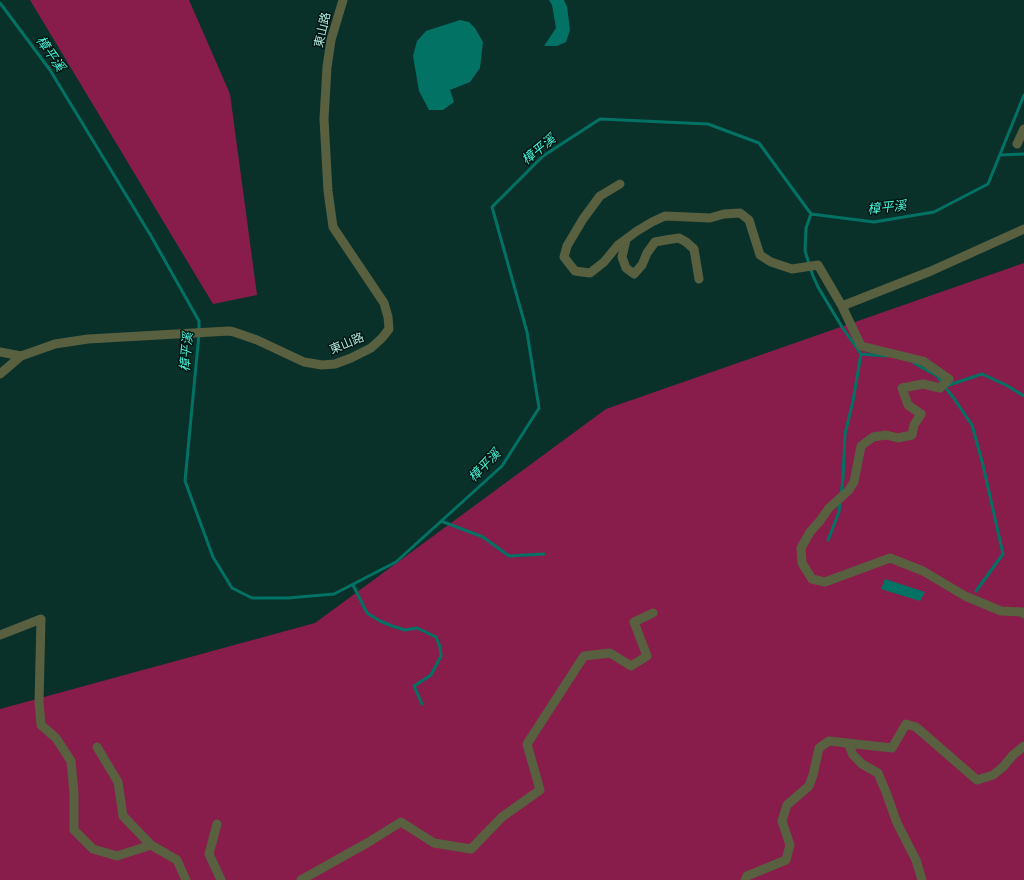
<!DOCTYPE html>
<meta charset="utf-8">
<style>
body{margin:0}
canvas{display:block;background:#0a302a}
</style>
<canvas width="1024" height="880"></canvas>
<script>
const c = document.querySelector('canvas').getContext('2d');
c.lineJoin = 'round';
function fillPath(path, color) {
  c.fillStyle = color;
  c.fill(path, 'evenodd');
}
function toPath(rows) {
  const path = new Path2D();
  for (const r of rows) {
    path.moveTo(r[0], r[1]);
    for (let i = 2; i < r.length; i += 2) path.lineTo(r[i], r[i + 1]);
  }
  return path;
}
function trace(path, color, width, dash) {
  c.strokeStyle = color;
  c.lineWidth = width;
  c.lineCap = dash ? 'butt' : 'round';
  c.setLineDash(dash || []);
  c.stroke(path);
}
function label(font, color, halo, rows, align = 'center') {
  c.font = font + ' Bitter,"Noto Sans TC",serif';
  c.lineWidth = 3;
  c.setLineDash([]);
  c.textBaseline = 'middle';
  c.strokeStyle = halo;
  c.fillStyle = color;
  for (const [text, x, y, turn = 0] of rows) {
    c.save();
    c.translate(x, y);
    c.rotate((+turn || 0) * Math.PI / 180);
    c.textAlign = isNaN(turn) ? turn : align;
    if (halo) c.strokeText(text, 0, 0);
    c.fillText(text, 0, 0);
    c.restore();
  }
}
fillPath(toPath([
 [30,0,189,0,230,94,257,295,213,304],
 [1024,263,1024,880,0,880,0,709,315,623,606,409]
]), '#881d4b');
fillPath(toPath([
 [549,0,564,0,567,7,570,30,566,42,557,46,544,46,556,28,552,5],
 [460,20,469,22,475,28,483,42,480,68,470,82,450,90,454,102,443,110,429,110,419,91,413,56,417,41,426,31],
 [885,579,925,592,920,601,881,589]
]), '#017264');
trace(toPath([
 [0,3,50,70,151,236,199,321,199,334,185,481,213,557,232,588,252,598,288,598,334,594,396,562,502,466,539,408,527,332,492,207,543,156,600,119,708,124,759,143,811,214,874,222,934,212,988,184,1024,95],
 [1000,155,1024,154],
 [811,214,806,228,805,251,813,276,818,287,842,327,861,354,853,401,845,434,843,478,841,495],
 [861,354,887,356],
 [914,363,937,376,955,400,972,425,983,465,1003,554,976,591],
 [946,386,982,374,1006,385,1024,396],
 [441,521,483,537,509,556,544,554],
 [828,540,839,512,840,500],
 [353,585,367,613,380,621,392,626,405,630,417,628,436,637,440,647,441,656,431,675,414,686,422,704]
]), '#017264', 3);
trace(toPath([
 [1017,144,1024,129],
 [620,184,600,196,583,219,567,246,564,257,575,271,590,273,604,262,618,245,637,231,652,222,665,216,710,218,724,214,740,213,749,220,760,255,771,262,792,269,818,265,842,306],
 [1024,229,931,271,842,306,861,346,923,361,949,379,940,388,923,384,902,388,908,405,921,414,914,425,912,435,898,438,886,435,873,437,861,446,854,482,848,491,829,508,819,522,810,532,801,548,802,563,812,579,825,582,890,558,923,571,965,596,1001,611,1022,612,1024,614],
 [626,240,622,257,626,268,634,274,642,265,647,253,655,242,666,240,679,238,686,242,694,249,699,279],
 [0,352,21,356],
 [0,374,21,356,55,344,88,339,229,331,234,332,257,340,304,362,322,365,335,364,351,358,371,348,382,338,389,329,388,317,384,303,333,227,328,191,324,119,327,67,331,40,343,0],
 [0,635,41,619,39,702,41,725,56,738,71,761,74,793,74,830,93,849,117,856,151,845],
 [848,743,853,755,862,764,878,773,886,792,897,823,916,860,922,880],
 [97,747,118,782,123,816,151,845,177,860,186,880],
 [217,824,209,854,221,880],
 [301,880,367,843,401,822,434,843,471,849,502,817,540,790,527,744,584,656,610,653,631,666,647,656,634,622,653,613],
 [745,880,747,876,786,860,790,845,782,821,787,805,809,786,813,775,819,748,829,741,892,748,906,724,916,727,977,780,993,775,1003,767,1013,755,1024,746]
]), '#586040', 9);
label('12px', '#b0e3d8', '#001612', [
 ["東山路",323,30,-77],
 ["東山路",347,344,-23]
]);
label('italic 13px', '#47f5da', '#001612', [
 ["樟平溪",50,54,55],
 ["樟平溪",539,150,-39],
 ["樟平溪",887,208,-6],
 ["樟平溪",187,352,-85],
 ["樟平溪",485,466,-46]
]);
</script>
